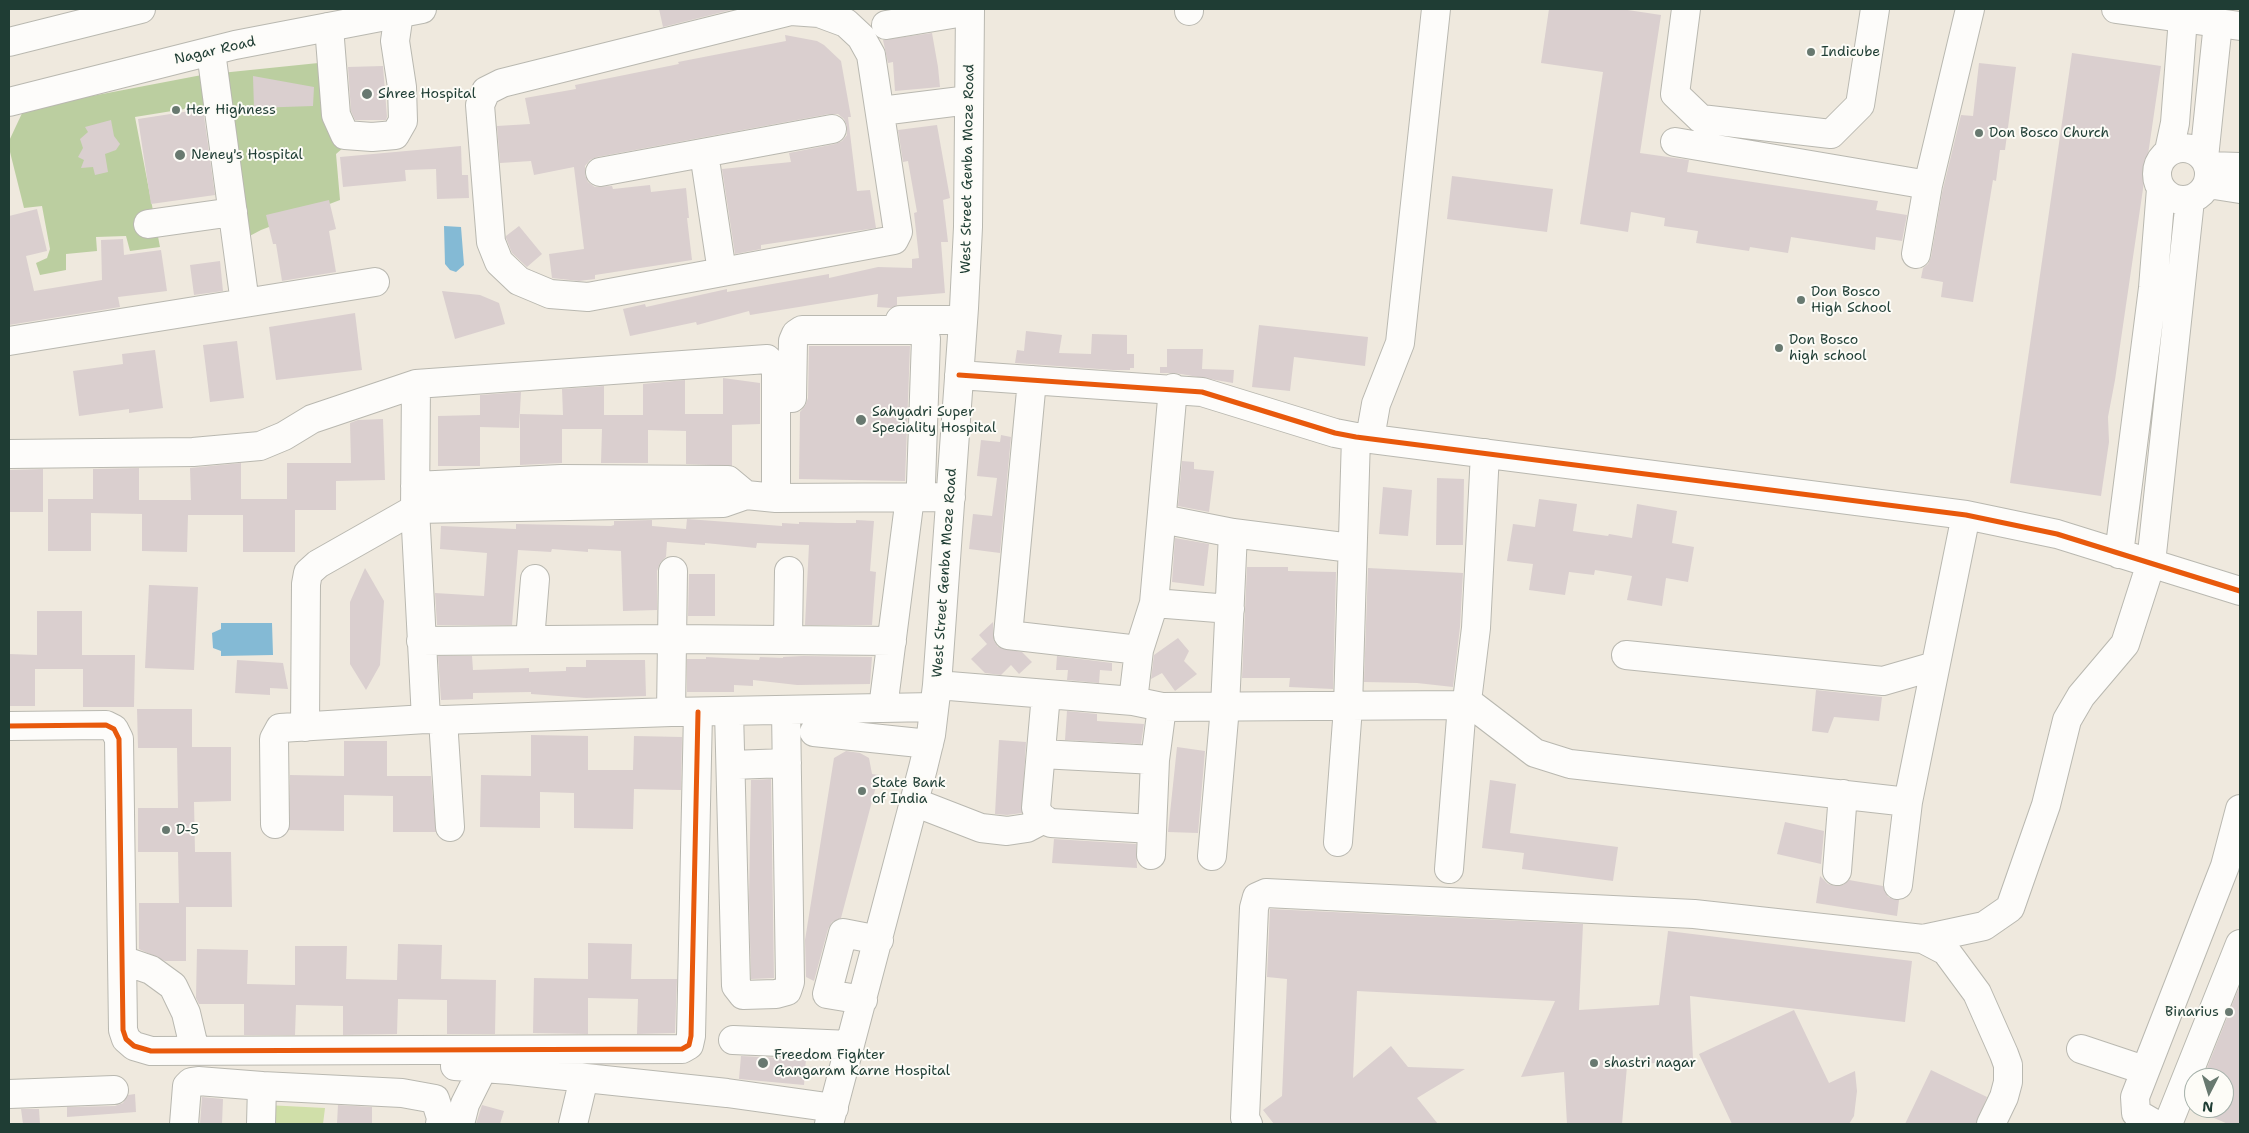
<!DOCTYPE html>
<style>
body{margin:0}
#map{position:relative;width:2249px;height:1133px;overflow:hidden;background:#efe9de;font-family:"Shantell Sans",sans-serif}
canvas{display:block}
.frame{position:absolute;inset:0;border:10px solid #1f3d34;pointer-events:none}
.north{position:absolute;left:2184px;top:1068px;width:50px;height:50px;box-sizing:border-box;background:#fdfcf7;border:1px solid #a4b0a9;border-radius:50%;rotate:185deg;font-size:14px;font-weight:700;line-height:20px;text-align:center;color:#1f3d34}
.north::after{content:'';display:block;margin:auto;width:18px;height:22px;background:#687970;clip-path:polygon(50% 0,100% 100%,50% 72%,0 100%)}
</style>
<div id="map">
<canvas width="2249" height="1133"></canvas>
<div class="frame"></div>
<div class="north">N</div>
</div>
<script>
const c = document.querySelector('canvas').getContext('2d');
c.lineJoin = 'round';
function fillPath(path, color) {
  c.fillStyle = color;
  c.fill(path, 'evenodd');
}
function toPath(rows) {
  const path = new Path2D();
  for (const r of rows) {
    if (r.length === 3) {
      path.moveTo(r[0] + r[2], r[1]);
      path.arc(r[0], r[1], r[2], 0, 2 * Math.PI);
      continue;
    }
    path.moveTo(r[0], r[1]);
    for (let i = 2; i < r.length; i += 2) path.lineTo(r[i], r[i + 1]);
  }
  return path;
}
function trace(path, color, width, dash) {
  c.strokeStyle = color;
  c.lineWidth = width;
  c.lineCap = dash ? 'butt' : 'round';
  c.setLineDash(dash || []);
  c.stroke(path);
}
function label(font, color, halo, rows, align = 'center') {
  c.font = font + ' "Shantell Sans",sans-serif';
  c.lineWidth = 4;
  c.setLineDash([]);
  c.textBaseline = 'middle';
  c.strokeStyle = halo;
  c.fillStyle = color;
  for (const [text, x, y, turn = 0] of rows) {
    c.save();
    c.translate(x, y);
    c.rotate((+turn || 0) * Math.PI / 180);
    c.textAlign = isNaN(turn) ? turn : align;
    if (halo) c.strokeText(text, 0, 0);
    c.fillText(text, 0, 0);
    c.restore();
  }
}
fillPath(toPath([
 [266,1105,325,1108,323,1124,265,1124]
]), '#d0dfa9');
fillPath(toPath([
 [328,62,351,141,336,154,340,200,261,230,242,240,221,73],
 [207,74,209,105,135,117,160,247,130,251,126,236,96,237,97,251,66,254,66,270,40,275,36,263,47,258,50,249,42,206,24,208,9,148,9,141,24,109]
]), '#bbcea0');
fillPath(toPath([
 [444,226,461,227,464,265,456,272,450,270,445,264],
 [221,623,272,623,273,655,221,656,221,651,213,648,212,633,221,629]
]), '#84bad5');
fillPath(toPath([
 [659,9,735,9,663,27],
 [1549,9,1621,9,1661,15,1640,153,1689,160,1687,172,1878,201,1876,210,1907,215,1902,241,1876,237,1875,250,1791,237,1788,253,1750,247,1749,251,1696,243,1698,231,1664,226,1665,218,1631,212,1628,232,1580,224,1603,72,1541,63],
 [932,33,938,67,940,87,895,91,893,62,888,63,883,40],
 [785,35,817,41,824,45,841,61,851,117,848,117,857,191,870,190,876,228,761,245,761,249,735,254,722,169,791,162,789,153,835,144,842,141,847,135,847,126,844,119,838,114,829,114,597,157,590,160,585,166,585,175,588,182,595,187,612,186,613,189,650,185,651,192,686,188,689,218,687,218,692,260,595,275,595,279,579,281,552,278,549,254,584,249,574,167,534,175,531,161,500,163,497,126,530,124,525,98,576,89,575,85,679,64,678,62,786,41],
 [2072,53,2161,66,2115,380,2108,417,2109,442,2101,496,2010,483],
 [1979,63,2016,67,2005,150,2000,150,1996,181,1993,180,1973,302,1941,297,1943,282,1921,278,1923,268,1928,264,1931,257,1942,193,1961,115,1973,116],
 [383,66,387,117,386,120,355,120,351,111,348,67],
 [253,76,314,87,313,106,254,108],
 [203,109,215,195,151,204,138,119],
 [111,120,114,136,120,144,116,150,105,154,108,172,95,175,93,167,81,168,84,160,78,157,83,148,80,139,88,132,85,127],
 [937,125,950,198,943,200,948,242,941,242,945,293,897,297,897,305,891,308,877,307,878,294,750,315,749,311,697,325,696,322,630,336,623,309,645,304,646,307,727,289,727,292,829,274,829,278,878,267,912,268,912,259,919,258,914,213,917,212,908,161,903,162,898,130],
 [461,146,462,175,468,175,469,198,437,199,436,169,405,170,406,181,343,187,340,157],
 [1452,176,1553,189,1547,232,1447,219],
 [329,200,336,229,329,231,336,272,282,281,276,244,273,244,266,215],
 [37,209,47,251,26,256,34,291,102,280,101,240,123,239,124,255,161,250,167,291,118,297,120,307,9,325,9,216],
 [519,226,542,254,527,267,512,253,506,238,506,236],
 [220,261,223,291,194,295,190,265],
 [442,291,480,295,499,303,505,324,455,339],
 [355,313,362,370,276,380,269,327],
 [1259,325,1368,337,1365,366,1294,357,1290,391,1252,387],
 [1026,331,1062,335,1059,353,1091,354,1092,334,1127,335,1127,354,1134,354,1134,368,1130,368,1130,370,1113,370,1015,363,1017,350,1024,351],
 [237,341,244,398,210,402,203,345],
 [809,346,910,346,905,481,799,479,800,412,805,406,808,398],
 [1167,349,1203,349,1202,369,1234,370,1233,383,1175,373,1160,373,1160,367,1167,367],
 [155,350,163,408,129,413,129,409,79,416,73,371,123,364,122,354],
 [723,378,760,383,760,424,732,425,732,466,686,464,686,431,648,430,648,463,601,463,602,429,562,429,562,463,520,465,520,414,563,415,562,389,604,386,604,415,643,415,643,384,685,380,685,414,723,414],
 [521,392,519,428,480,427,480,466,438,466,438,416,480,415,480,395],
 [383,419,385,480,336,481,336,510,295,510,295,552,243,552,243,515,188,515,187,552,142,551,142,514,91,513,91,551,48,551,48,499,93,499,93,469,139,468,139,500,191,500,190,468,241,463,241,499,287,499,287,463,351,463,350,423,358,420],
 [1001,435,1011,437,1000,553,969,549,973,514,992,516,997,478,977,476,981,440,1000,442],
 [1182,461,1194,462,1194,469,1214,471,1209,512,1178,506],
 [43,469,43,512,9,512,9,470],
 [1437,478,1464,479,1463,545,1436,545],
 [1383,487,1412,490,1408,536,1379,534],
 [1539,499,1577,504,1573,531,1608,536,1609,534,1632,538,1637,504,1677,511,1672,543,1694,547,1688,582,1666,578,1662,606,1627,600,1632,576,1595,570,1594,575,1569,572,1565,595,1529,590,1533,564,1507,561,1513,524,1535,527],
 [687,519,782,526,782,523,799,524,799,522,838,523,856,523,856,520,874,521,870,571,876,572,872,625,805,625,809,545,757,543,756,548,705,543,705,545,667,542,666,557,660,563,657,571,657,610,623,611,621,551,588,549,588,552,552,549,551,552,518,550,512,625,437,625,435,593,484,596,487,553,440,549,441,526,516,529,516,524,611,526,614,525,614,521,652,520,652,526,686,529],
 [1175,538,1209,544,1204,586,1172,582],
 [1247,567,1288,567,1288,571,1336,572,1333,689,1289,687,1290,678,1242,678],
 [365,568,384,601,380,665,366,690,350,664,350,602],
 [1368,568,1463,573,1460,627,1453,687,1417,683,1364,682],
 [689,574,715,574,715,616,688,616],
 [149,585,198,587,194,670,145,668],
 [37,611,82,611,82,655,135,655,134,707,83,707,83,669,35,669,35,706,9,706,9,654,37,655],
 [993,622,994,641,998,647,1022,652,1032,662,1019,674,1011,665,1001,675,985,673,971,659,987,644,979,635],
 [1178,638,1189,651,1184,661,1197,674,1175,691,1162,673,1151,679,1154,655],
 [438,656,472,656,473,670,529,668,529,672,566,671,566,667,586,667,586,660,645,660,646,696,586,698,531,694,531,692,473,693,473,699,441,700],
 [803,656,872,657,870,684,797,685,753,680,753,686,734,685,734,692,687,692,687,659,706,659,706,657,759,660,760,657,783,658,783,657],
 [1057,656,1112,663,1112,671,1100,670,1099,683,1067,680,1068,670,1056,670],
 [237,660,283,663,288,689,270,688,270,695,235,693],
 [1816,690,1882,697,1879,721,1834,717,1828,733,1812,731],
 [137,709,192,709,192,747,231,747,231,801,194,802,195,852,231,852,232,907,186,907,186,961,165,961,139,949,139,903,179,903,178,852,138,852,138,808,178,808,177,748,138,748],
 [1067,711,1097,714,1097,721,1144,724,1141,744,1065,740],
 [531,735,588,736,588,770,633,770,634,736,682,737,681,790,634,789,633,829,574,828,574,793,540,792,540,828,480,827,481,775,531,776],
 [999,740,1026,742,1022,813,1007,815,995,814],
 [344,741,387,741,387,776,431,776,436,832,393,832,393,796,344,795,344,831,289,830,290,775,344,776],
 [1177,747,1205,751,1198,833,1168,832],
 [846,751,860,753,869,758,872,774,879,775,841,918,832,922,828,929,814,981,806,977,805,940,834,758],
 [771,779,774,978,751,979,749,900,751,780],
 [1490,780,1516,784,1510,833,1618,847,1613,881,1522,869,1524,853,1482,848],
 [1785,822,1824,831,1821,864,1777,854],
 [1054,839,1136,844,1137,868,1052,863],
 [1820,876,1828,884,1835,886,1843,885,1849,880,1883,886,1888,897,1899,900,1897,916,1816,903],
 [1270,909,1583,924,1579,1010,1659,1005,1668,931,1912,961,1905,1022,1690,996,1693,1059,1627,1066,1622,1124,1567,1124,1564,1072,1521,1077,1555,1001,1357,991,1353,1078,1391,1046,1408,1067,1465,1069,1417,1098,1438,1124,1274,1124,1263,1110,1282,1096,1287,979,1267,977],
 [588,943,632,944,631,979,677,979,675,1033,637,1034,638,999,588,998,588,1034,533,1033,534,978,588,979],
 [398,944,442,945,441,979,496,980,495,1034,447,1034,447,1000,398,999,397,1034,343,1035,343,1006,296,1005,295,1035,244,1035,244,1004,199,1004,196,998,197,949,248,950,247,984,295,985,295,946,347,946,346,979,397,980],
 [2240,985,2240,1124,2228,1124,2191,1108,2224,1108,2224,1078,2209,1078,2213,1070,2207,1068],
 [1794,1010,1829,1083,1855,1071,1857,1091,1854,1116,1849,1124,1732,1124,1699,1054],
 [741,1056,806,1059,804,1085,739,1079],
 [1931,1070,1987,1097,1976,1124,1905,1124],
 [135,1094,136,1112,67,1117,67,1107,115,1106,123,1103,128,1095],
 [202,1097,223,1099,222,1124,200,1124],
 [338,1105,372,1107,372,1124,337,1124],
 [482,1105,504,1111,500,1124,476,1124],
 [21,1109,39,1109,40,1124,23,1124]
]), '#dacfcf');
const minor = toPath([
 [1189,9,1189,11],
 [1686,9,1675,94,1701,119,1831,134,1860,105,1875,9],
 [791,11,819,13,846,23,861,37,871,55,898,232,894,240,588,297,550,294,519,281,499,262,491,242,480,105,486,91,502,83,791,11],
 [886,25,970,11],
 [329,27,336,115,345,135,372,137,395,135,403,121,402,87,395,41,399,13],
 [211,52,245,303],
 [881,111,969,100],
 [1675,142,1928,185],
 [2183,174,26],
 [2169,151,2175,123,2183,18],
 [704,153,722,272],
 [2204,158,2218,23],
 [2208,166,2240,167],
 [600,172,832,129],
 [2208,184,2240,189],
 [148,224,233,212],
 [1916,254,1928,185,1970,9],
 [900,320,963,320],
 [9,341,375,282],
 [959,375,1202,392,1335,433,1356,437,1966,515,2057,534,2240,591],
 [1032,380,1008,635,1139,650],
 [416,384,415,509,426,719],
 [792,398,793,341,796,334,802,330,919,330,924,333,926,339,921,483],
 [1370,438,1376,404,1400,343,1436,9],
 [9,454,193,452,260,446,284,436,312,419,416,384,767,359,776,368,776,498],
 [415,486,561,479,728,480,746,495],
 [1162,519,1233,533,1351,548],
 [2119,554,2153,288,2161,189],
 [1154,603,1230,609],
 [788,639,789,571],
 [530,640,535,579],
 [421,641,672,639,892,641],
 [1626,655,1883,681,1935,666],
 [937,685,1133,701,1162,707,1462,705,1467,701,1476,628,1485,453],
 [1046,694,1036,808,1041,818,1051,823,1152,829],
 [1133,701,1139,650,1154,603,1173,388],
 [1467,701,1535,753,1570,764,1908,802],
 [883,708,910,497],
 [729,711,736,986,743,995,776,994,787,991,790,982,786,710],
 [671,712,673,571],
 [443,720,450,827],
 [9,726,106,725,114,729,119,739,123,1030,126,1039,134,1046,151,1051,682,1049,689,1045,691,1036,698,712],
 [305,727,306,584,308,573,318,564,415,509,723,503,746,495,776,498,951,497],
 [814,732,929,744],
 [1041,754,1155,760],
 [731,765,787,763],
 [914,802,981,828,1007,831,1027,828,1044,819],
 [275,824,274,739,280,728,426,719,443,720,671,712,934,707],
 [1338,842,1348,707,1356,437],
 [1151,855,1155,760,1162,707],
 [1212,856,1225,707,1233,533],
 [1449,869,1462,705],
 [1837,871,1843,794],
 [1898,885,1908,802,1966,515],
 [1923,939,1984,926,2010,908,2046,805,2067,720,2081,696,2125,644,2151,563,2190,200],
 [122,960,151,970,173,986,186,1013,195,1051],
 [863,1000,827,994,843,933,879,940],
 [733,1040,850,1045],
 [2081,1049,2144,1070],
 [455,1066,510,1070,727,1093,834,1108],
 [262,1086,402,1093,435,1099,441,1118,440,1124],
 [9,1094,114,1090],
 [184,1124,187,1086,191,1082,198,1081,262,1086,261,1124],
 [460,1124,465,1104,483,1068],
 [573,1124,584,1078],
 [829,1124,923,768,931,735,937,685,964,308,968,227,970,9],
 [1248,1124,1245,1118,1254,908,1257,897,1266,893,1694,914,1923,939,1946,951,1977,993,2004,1054,2008,1065,2008,1082,2004,1097,1991,1124],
 [2155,1124,2136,1113,2135,1097,2225,866,2240,809],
 [2168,1124,2240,944]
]);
const major = toPath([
 [2116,9,2240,26]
]);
const highway = toPath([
 [9,42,141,9],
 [9,102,235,45,422,9]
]);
trace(minor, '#b9b8b0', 30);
trace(major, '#b9b8b0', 30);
trace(highway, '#b9b8b0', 30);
trace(minor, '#fdfcfa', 28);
trace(major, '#fdfcfa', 28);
trace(highway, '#fdfcfa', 28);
trace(toPath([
 [959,375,1202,392,1335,433,1356,437,1966,515,2057,534,2240,591],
 [9,726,106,725,114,729,119,739,123,1030,126,1039,134,1046,151,1051,682,1049,689,1045,691,1036,698,712]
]), '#e8590c', 5);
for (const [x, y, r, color] of [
 [1811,52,5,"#687970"],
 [367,94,6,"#687970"],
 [176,110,5,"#687970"],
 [1979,133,5,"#687970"],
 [180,155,6,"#687970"],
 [1801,300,5,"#687970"],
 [1779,348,5,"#687970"],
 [861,420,6,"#687970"],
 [862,791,5,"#687970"],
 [166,830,5,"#687970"],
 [2229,1012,5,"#687970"],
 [763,1063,6,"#687970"],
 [1594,1063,5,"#687970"]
]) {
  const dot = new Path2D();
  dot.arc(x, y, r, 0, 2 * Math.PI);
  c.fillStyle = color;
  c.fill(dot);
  trace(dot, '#fdfcf7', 2);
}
label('14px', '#1f3d34', '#fdfcf7', [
 ["Nagar Road",215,51,-13],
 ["West Street Genba Moze Road",968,169,-89],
 ["West Street Genba Moze Road",945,573,-86]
]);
label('14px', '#1f3d34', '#fdfcf7', [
 ["Indicube",1821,52],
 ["Shree Hospital",378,94],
 ["Her Highness",186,110],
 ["Don Bosco Church",1989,133],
 ["Neney's Hospital",191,155],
 ["Don Bosco",1811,292],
 ["High School",1811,308],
 ["Don Bosco",1789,340],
 ["high school",1789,356],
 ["Sahyadri Super",872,412],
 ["Speciality Hospital",872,428],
 ["State Bank",872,783],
 ["of India",872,799],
 ["D-5",176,830],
 ["Binarius",2219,1012,"right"],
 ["Freedom Fighter",774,1055],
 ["Gangaram Karne Hospital",774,1071],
 ["shastri nagar",1604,1063]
], 'left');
</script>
